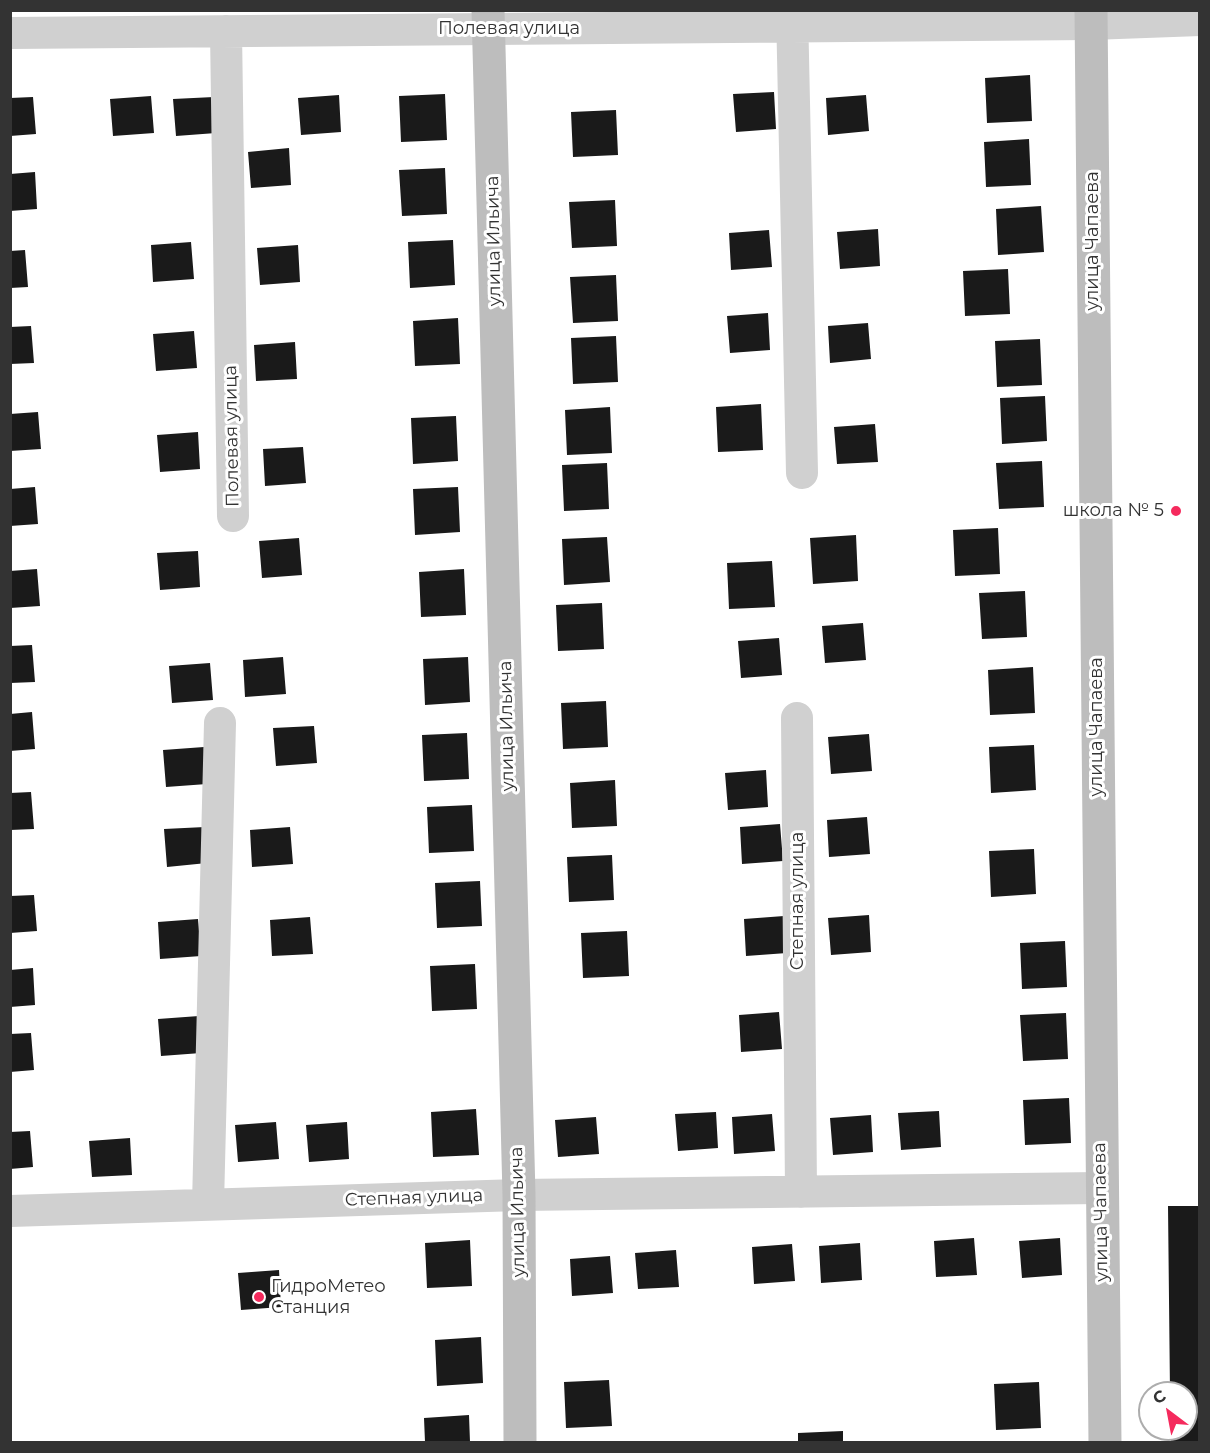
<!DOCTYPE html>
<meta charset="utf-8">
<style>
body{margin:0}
#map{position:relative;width:1210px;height:1453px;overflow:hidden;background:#fff;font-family:Montserrat,sans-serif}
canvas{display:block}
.frame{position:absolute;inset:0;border:12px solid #333;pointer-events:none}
.north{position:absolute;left:1138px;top:1381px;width:60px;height:60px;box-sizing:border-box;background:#fff;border:2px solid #adadad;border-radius:50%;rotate:328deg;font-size:16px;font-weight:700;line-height:24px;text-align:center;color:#333}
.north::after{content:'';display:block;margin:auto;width:21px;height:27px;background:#f52a5d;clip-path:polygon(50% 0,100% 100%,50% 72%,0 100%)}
</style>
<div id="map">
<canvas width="1210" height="1453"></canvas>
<div class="frame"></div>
<div class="north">С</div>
</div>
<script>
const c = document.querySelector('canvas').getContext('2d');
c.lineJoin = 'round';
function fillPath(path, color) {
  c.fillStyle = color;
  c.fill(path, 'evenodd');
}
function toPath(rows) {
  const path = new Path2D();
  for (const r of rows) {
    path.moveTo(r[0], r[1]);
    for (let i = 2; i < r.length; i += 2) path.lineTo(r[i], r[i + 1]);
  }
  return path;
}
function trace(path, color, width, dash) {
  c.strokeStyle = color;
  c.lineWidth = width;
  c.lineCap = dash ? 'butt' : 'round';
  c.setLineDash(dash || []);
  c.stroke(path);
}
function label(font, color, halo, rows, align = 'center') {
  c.font = font + ' Montserrat,sans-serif';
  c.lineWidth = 6;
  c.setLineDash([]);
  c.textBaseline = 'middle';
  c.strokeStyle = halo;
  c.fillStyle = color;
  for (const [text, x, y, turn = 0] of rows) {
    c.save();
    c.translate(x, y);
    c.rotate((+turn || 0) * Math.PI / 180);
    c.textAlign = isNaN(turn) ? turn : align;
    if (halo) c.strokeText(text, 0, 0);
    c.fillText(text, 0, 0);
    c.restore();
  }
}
fillPath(toPath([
 [1030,75,1032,121,987,123,985,78],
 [774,92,776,129,736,132,733,94],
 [445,94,447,140,401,142,399,96],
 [339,95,341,132,301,135,298,98],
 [866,95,869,131,828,135,826,98],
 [151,96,154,133,113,136,110,99],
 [33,97,36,134,10,136,10,98],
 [214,97,216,133,176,136,173,99],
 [616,110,618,155,573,157,571,112],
 [1029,139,1031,185,986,187,984,142],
 [289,148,291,185,251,188,248,152],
 [445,168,447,214,402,216,399,170],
 [35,172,37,209,10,211,10,174],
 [615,200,617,246,572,248,569,202],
 [1041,206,1044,252,998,255,996,209],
 [878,229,880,266,840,269,837,232],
 [769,230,772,267,731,270,729,233],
 [453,240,455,285,410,288,408,242],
 [191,242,194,279,153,282,151,245],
 [298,245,300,282,260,285,257,248],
 [25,250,28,287,10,288,10,251],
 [1008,269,1010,314,965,316,963,271],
 [616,275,618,321,573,323,570,277],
 [768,313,770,350,730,353,727,316],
 [458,318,460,364,415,366,413,321],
 [868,323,871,359,830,363,828,326],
 [31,326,34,363,10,364,10,327],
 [194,331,197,368,156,371,153,334],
 [616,336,618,382,573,384,571,338],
 [1040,339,1042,385,997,387,995,341],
 [295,342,297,379,256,381,254,345],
 [1045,396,1047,441,1002,444,1000,398],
 [761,404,763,450,718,452,716,407],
 [610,407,612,453,567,455,565,410],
 [38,412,41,449,10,451,10,414],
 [456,416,458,461,413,464,411,418],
 [875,424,878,462,837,464,834,427],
 [198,432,200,469,160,472,157,435],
 [303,447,306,483,265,486,263,449],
 [1042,461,1044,507,999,509,996,463],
 [607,463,609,509,564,511,562,465],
 [35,487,38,524,10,526,10,489],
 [458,487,460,532,415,535,413,489],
 [998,528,1000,574,955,576,953,530],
 [856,535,858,581,813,584,810,538],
 [607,537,610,582,564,585,562,539],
 [299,538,302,575,262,578,259,541],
 [198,551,200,587,160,590,157,553],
 [772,561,775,607,729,609,727,563],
 [37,569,40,606,10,608,10,571],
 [464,569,466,615,421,617,419,572],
 [1025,591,1027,637,982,639,979,593],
 [602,603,604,649,558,651,556,605],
 [863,623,866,660,825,663,822,626],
 [779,638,782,675,741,678,738,641],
 [32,645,35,682,10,683,10,646],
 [283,657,286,694,245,697,243,660],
 [468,657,470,702,425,705,423,659],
 [210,663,213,700,172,703,169,666],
 [1033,667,1035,713,990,715,988,670],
 [606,701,608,747,563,749,561,703],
 [32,712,35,749,10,751,10,714],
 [314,726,317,763,276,766,273,728],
 [467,733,469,779,424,781,422,735],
 [869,734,872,771,831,774,828,737],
 [1034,745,1036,790,991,793,989,747],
 [204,747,207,784,166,787,163,750],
 [766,770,768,807,728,810,725,773],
 [615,780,617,826,572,828,570,783],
 [31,792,34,829,10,830,10,793],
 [472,805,474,851,429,853,427,807],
 [867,817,870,854,829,857,827,820],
 [780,824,783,861,742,864,740,827],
 [205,827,207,863,167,867,164,829],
 [290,827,293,864,252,867,250,830],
 [1034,849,1036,894,991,897,989,851],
 [612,855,614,900,569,902,567,857],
 [480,881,482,926,437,928,435,883],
 [34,895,37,931,10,933,10,896],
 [869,915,871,952,831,955,828,918],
 [784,916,787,953,746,956,744,919],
 [310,917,313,954,272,956,270,920],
 [198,919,201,956,160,959,158,922],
 [627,931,629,976,583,978,581,933],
 [1065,941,1067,987,1022,989,1020,943],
 [475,964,477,1009,432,1011,430,966],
 [33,968,35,1005,10,1007,10,970],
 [779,1012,782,1049,741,1052,739,1015],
 [1066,1013,1068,1059,1023,1061,1020,1015],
 [199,1016,201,1053,161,1056,158,1019],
 [31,1033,34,1070,10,1072,10,1034],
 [1069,1098,1071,1143,1025,1145,1023,1100],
 [476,1109,479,1155,433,1157,431,1112],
 [939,1111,941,1147,901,1150,898,1113],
 [716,1112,718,1148,678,1151,675,1114],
 [772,1114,775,1151,734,1154,732,1117],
 [871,1115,873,1152,833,1155,830,1118],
 [596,1117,599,1154,558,1157,555,1120],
 [276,1122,279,1159,238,1162,235,1125],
 [347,1122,349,1159,309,1162,306,1125],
 [30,1131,33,1167,10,1169,10,1132],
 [130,1138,132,1175,92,1177,89,1141],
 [1168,1206,1200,1206,1200,1442,1171,1442,1170,1429,1186,1429,1186,1393,1170,1393],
 [974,1238,977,1275,936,1277,934,1241],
 [1060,1238,1062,1275,1022,1278,1019,1241],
 [470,1240,472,1286,427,1288,425,1243],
 [860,1243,862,1280,821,1283,819,1246],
 [792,1244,795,1281,754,1284,752,1247],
 [676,1250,679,1287,638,1289,635,1253],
 [610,1256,613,1293,572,1296,570,1259],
 [279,1270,281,1307,241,1310,238,1273],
 [481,1337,483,1383,437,1386,435,1340],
 [609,1380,612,1426,566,1428,564,1382],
 [1039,1382,1041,1428,996,1430,994,1384],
 [469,1415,470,1442,425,1442,424,1418],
 [843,1431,843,1442,798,1442,798,1433]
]), '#1a1a1a');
trace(toPath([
 [792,10,802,473],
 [226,31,233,516],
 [10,33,1091,24,1200,20],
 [797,718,801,1192],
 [208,1204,220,723],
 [10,1211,519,1195,1100,1188]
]), '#d0d0d0', 32);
trace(toPath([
 [488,10,519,1195,520,1442],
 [1091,10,1105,1442]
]), '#bdbdbd', 33);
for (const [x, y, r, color] of [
 [1176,511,6,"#f52a5d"],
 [259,1297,6,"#f52a5d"]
]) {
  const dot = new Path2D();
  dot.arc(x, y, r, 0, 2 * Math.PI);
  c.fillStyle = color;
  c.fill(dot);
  trace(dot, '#fff', 2);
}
label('18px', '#333', '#fff', [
 ["Полевая улица",509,29],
 ["улица Ильича",494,241,-91],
 ["улица Чапаева",1093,241,-90],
 ["Полевая улица",232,436,-91],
 ["улица Ильича",507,726,-91],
 ["улица Чапаева",1097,727,-90],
 ["Степная улица",798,901,-90],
 ["Степная улица",414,1198,-2],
 ["улица Ильича",518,1212,-91],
 ["улица Чапаева",1101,1212,-91]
]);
label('18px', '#333', '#fff', [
 ["школа № 5",1164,511],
 ["ГидроМетео",271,1287,"left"],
 ["Станция",271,1308,"left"]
], 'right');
</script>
